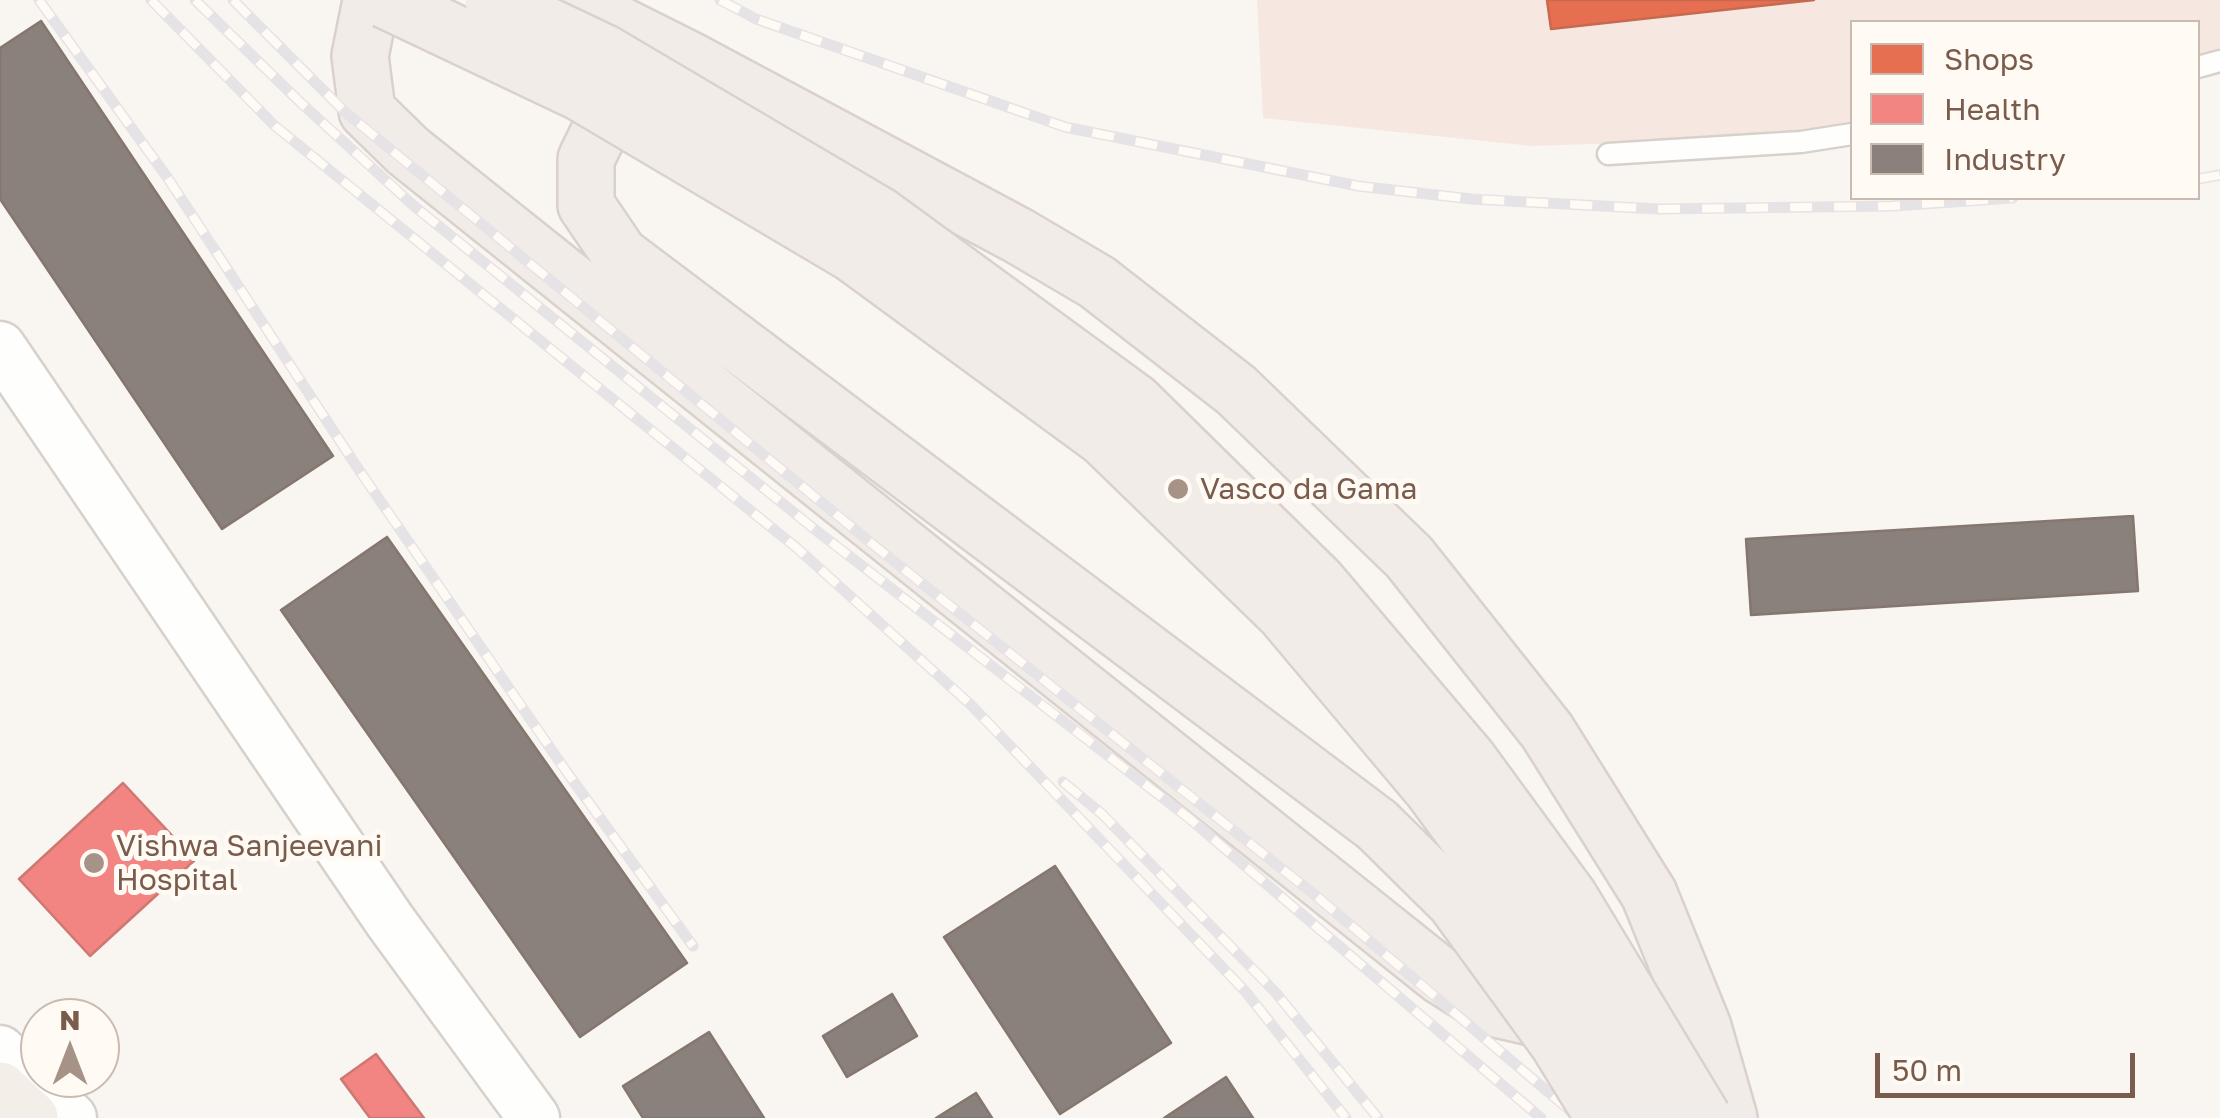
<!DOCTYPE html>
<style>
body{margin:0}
#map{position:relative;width:2220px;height:1118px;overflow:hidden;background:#f9f5f0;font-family:"Golos Text",sans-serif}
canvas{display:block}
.legend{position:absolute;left:1850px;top:20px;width:350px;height:180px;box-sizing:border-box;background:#fffaf3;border:2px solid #cabbb1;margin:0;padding:12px 18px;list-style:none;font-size:30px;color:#7a5c4d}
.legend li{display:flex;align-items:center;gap:20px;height:50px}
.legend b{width:50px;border:2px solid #cabbb1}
.north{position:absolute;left:20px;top:998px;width:100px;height:100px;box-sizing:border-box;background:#fffaf3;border:2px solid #cabbb1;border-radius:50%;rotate:0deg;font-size:28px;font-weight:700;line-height:40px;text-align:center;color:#7a5c4d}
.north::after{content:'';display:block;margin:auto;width:35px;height:45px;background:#a69286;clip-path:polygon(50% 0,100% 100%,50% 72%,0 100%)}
.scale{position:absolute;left:1875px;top:1053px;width:260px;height:45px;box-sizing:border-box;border:5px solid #7a5c4d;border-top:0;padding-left:12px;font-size:30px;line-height:35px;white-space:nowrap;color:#7a5c4d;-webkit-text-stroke:8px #fffaf3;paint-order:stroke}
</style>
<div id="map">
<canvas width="2220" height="1118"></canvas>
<ul class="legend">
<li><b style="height:28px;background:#e76f51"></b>Shops</li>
<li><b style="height:28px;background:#f28482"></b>Health</li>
<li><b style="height:28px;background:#8a817c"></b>Industry</li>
</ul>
<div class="north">N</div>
<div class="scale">50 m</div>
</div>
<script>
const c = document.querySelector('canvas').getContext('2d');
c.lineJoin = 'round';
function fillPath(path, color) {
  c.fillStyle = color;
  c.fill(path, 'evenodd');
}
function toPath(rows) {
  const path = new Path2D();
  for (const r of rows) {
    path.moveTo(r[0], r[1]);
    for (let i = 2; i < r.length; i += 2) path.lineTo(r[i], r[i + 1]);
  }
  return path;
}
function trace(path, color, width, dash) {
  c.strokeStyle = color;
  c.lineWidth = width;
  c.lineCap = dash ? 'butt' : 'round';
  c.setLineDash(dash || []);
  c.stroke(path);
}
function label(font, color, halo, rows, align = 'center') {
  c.font = font + ' "Golos Text",sans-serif';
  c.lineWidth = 10;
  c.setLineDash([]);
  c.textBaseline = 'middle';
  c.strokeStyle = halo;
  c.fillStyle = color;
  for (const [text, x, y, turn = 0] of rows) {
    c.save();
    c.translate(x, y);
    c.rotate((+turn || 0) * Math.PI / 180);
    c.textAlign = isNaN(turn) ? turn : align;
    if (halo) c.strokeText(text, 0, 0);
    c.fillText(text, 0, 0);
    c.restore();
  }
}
fillPath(toPath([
 [1257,0,2220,0,2220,63,2198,67,2198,22,1852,22,1852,124,1770,138,1532,146,1263,118]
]), '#f6e8e1');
const shops = toPath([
 [1547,0,1814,0,1551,29,1547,0]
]);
fillPath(shops, '#e76f51');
trace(shops, '#c66950', 2.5);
const health = toPath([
 [123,783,195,860,90,956,19,879,123,783],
 [376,1054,424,1118,370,1118,341,1079,376,1054]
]);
fillPath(health, '#f28482');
trace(health, '#ce7872', 2.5);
const industry = toPath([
 [41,21,333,456,222,529,0,199,0,48,41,21],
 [2133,516,2138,591,1751,615,1746,539,2133,516],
 [387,537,687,963,580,1037,281,610,387,537],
 [1055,866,1171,1043,1060,1114,944,937,1055,866],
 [892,994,917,1036,847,1077,823,1036,892,994],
 [709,1032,764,1118,643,1118,623,1086,709,1032],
 [1226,1077,1253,1118,1164,1118,1226,1077],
 [976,1093,992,1118,936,1118,976,1093]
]);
fillPath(industry, '#8a817c');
trace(industry, '#85766e', 2.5);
const service = toPath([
 [2198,67,2220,61],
 [1608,154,1801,142,1852,134]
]);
const tertiary = toPath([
 [0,347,390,921,534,1118],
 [0,1051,71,1118]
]);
const primary = toPath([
 [0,1090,30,1118]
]);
const trunk = toPath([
 [374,0,370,6,360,56,367,111,408,151,1441,976,1492,1008,1570,1026],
 [570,0,686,58,1019,236,1097,282,1236,390,1409,557,1547,731,1649,894,1703,1027,1729,1118],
 [633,69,629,71,586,159,586,205,620,255,1377,825]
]);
trace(service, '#d7d1cb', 25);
trace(tertiary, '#d7d1cb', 55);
trace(primary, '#dad1cc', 60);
trace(trunk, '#dad1cc', 60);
trace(service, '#fefefd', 20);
trace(tertiary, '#fefefd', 50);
trace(primary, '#f3eee8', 55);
trace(trunk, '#f2ece8', 55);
const rail = toPath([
 [39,0,167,177,357,467,566,771,693,946],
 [151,0,275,126,798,549,971,705,1245,991,1346,1118],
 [195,0,301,103,414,206,813,528,1190,819,1541,1118],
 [233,0,345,112,876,547,1315,895,1579,1118],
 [720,0,756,19,1065,127,1358,186,1471,199,1658,209,1893,206,2013,198],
 [2198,179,2220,175],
 [1063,782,1102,814,1276,993,1378,1118]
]);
trace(rail, '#e6e3e7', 11);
trace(rail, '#fffaf3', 8, [22]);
const trunkBridge = toPath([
 [385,0,581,93,853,254,1104,438,1284,613,1432,789,1531,924,1648,1118],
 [493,0,603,52,879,215,1135,402,1318,582,1469,760,1570,898,1703,1118],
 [1377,825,1455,902,1558,1043,1604,1118]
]);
trace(trunkBridge, '#dad1cc', 60, []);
trace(trunkBridge, '#f2ece8', 55);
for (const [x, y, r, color] of [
 [1178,489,12,"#a69286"],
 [94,863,12,"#a69286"]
]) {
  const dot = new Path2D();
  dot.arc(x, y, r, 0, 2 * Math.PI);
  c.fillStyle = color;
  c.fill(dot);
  trace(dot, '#fffaf3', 4);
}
label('30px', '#7a5c4d', '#fffaf3', [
 ["Vasco da Gama",1200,489],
 ["Vishwa Sanjeevani",116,846],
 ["Hospital",116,880]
], 'left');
</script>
